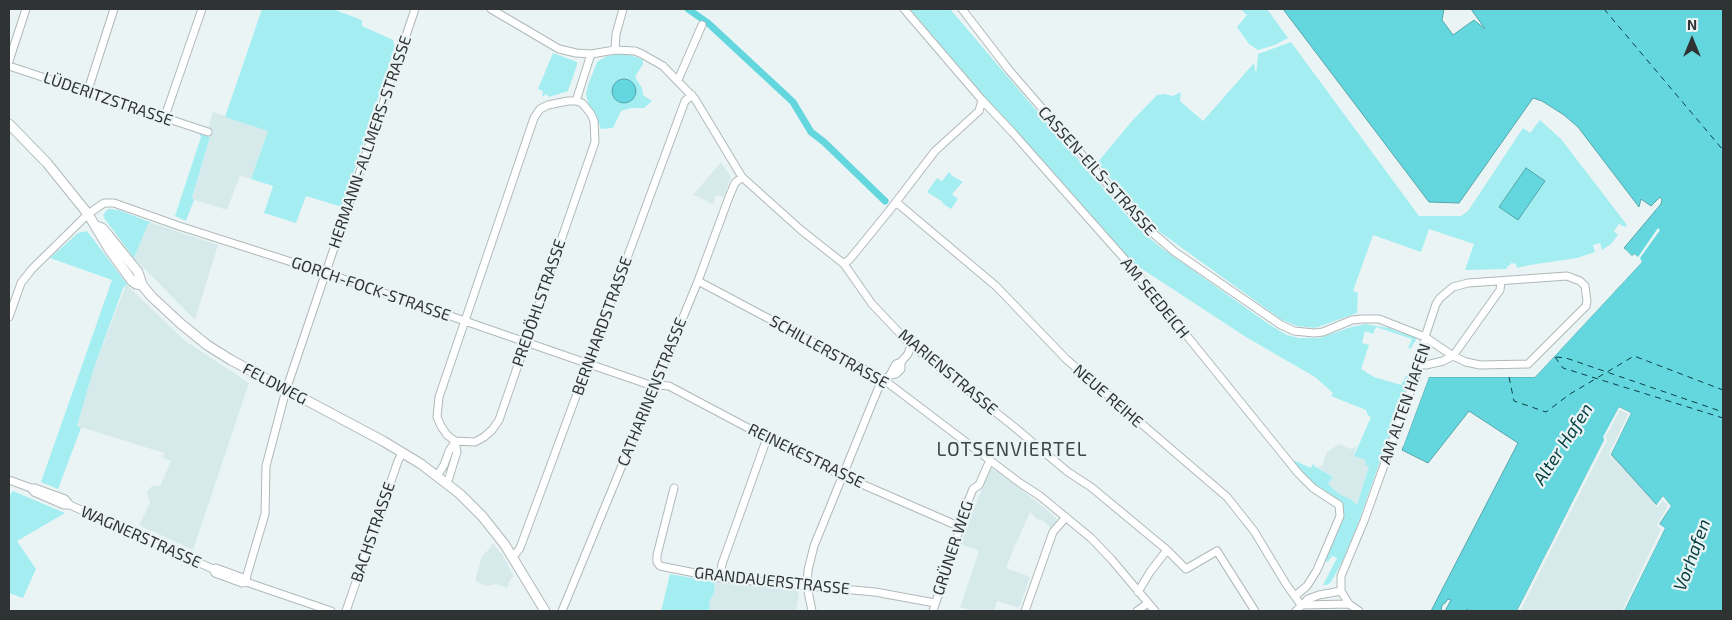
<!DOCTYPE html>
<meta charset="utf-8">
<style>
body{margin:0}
#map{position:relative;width:1732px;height:620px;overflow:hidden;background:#ebf4f5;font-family:"Exo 2",sans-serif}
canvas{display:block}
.frame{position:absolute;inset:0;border:10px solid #2f3333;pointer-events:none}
.north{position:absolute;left:1667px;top:15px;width:50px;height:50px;-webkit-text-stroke:4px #ebf4f5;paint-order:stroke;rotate:0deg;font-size:14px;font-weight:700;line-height:20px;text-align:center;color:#2f3333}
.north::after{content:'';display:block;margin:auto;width:18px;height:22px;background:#2f3333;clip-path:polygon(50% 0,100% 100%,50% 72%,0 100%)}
</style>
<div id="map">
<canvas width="1732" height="620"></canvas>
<div class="frame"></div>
<div class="north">N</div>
</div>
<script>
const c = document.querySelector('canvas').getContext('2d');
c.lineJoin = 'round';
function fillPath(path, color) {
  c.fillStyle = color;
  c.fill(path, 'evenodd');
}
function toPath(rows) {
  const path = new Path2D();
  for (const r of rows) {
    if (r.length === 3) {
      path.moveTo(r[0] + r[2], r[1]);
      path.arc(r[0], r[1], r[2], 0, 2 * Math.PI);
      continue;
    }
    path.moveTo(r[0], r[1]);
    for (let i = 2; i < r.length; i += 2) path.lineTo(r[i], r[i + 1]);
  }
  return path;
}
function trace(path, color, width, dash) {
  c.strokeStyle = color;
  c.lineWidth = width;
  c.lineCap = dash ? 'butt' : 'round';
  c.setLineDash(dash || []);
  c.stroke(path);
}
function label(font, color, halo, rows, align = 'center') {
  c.font = font + ' "Exo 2",sans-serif';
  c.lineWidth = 4.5;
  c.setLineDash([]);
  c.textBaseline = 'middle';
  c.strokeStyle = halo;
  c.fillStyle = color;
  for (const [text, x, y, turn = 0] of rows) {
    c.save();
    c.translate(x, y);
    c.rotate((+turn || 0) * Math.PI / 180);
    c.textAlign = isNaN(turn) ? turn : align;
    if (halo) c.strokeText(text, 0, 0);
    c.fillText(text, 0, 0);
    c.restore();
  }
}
fillPath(toPath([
 [213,112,268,131,251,179,240,176,227,210,192,199,210,137,211,131,208,128],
 [721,162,731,177,724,197,716,195,713,204,693,195],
 [152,223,218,245,195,320,134,258,148,224],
 [126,284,184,340,249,383,193,550,139,525,150,503,147,492,152,486,160,486,171,461,163,458,164,453,77,426,93,371],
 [1619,407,1631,413,1611,454,1663,496,1671,506,1665,528,1624,611,1517,611],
 [1339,444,1350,449,1357,446,1354,456,1366,460,1369,466,1357,505,1352,500,1338,494,1328,484,1333,477,1317,467,1322,466,1327,452],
 [990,469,993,469,1010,481,1046,509,1057,519,1057,520,1051,529,1044,521,1037,519,1030,512,1012,553,1006,568,1030,577,1019,608,997,601,994,611,974,611,960,607,979,551,960,544],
 [492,543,502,554,514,577,511,578,507,588,496,584,487,586,475,581,482,556,491,547],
 [715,582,796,590,799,594,796,611,709,611,710,600,714,593]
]), '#d7eaeb');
fillPath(toPath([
 [262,9,335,9,335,10,362,20,362,26,393,40,395,47,342,207,306,196,296,223,264,213,273,186,251,179,268,131,225,117],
 [910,9,950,9,1076,157,1138,228,1159,246,1270,325,1287,335,1299,338,1320,338,1348,328,1365,324,1389,328,1401,333,1415,335,1417,338,1411,348,1408,348,1412,339,1376,327,1373,334,1365,331,1362,343,1369,345,1361,369,1374,377,1401,385,1408,372,1412,371,1356,529,1342,562,1331,582,1327,585,1323,585,1337,558,1332,556,1328,562,1324,560,1343,513,1344,508,1338,500,1311,483,1295,465,1293,460,1311,468,1313,463,1314,466,1333,477,1328,484,1339,494,1352,500,1357,505,1369,466,1365,465,1366,460,1354,456,1371,417,1368,416,1366,410,1331,396,1333,393,1315,377,1246,337,1139,267,1136,270,994,109],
 [1240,9,1267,9,1288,38,1275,45,1258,50,1249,44,1237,27,1247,15],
 [1291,42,1419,216,1461,216,1468,211,1523,128,1530,133,1540,120,1561,139,1627,225,1625,227,1619,224,1614,231,1618,235,1611,244,1602,250,1600,243,1593,245,1595,252,1577,258,1530,265,1517,268,1516,264,1511,263,1509,266,1507,266,1507,269,1465,270,1474,244,1429,229,1421,252,1373,235,1353,291,1358,293,1357,313,1315,328,1297,326,1282,320,1153,227,1102,169,1098,162,1132,121,1157,95,1164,94,1173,96,1181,92,1180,101,1203,121,1254,63,1256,74,1258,54],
 [553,53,577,62,577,65,568,91,549,97,546,94,542,97,543,91,538,89],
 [619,54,631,55,643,60,643,64,635,77,642,88,643,95,652,101,644,108,631,108,621,111,613,128,601,129,596,115,588,103,586,94,588,85,597,62,607,56],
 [199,134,210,137,192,198,194,200,186,221,175,216,201,137],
 [949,172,951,174,951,175,963,182,952,194,958,199,951,209,942,203,943,202,927,192,937,178,942,181],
 [108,209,119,210,152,223,148,224,134,258,104,218,103,215],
 [87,231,127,284,123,288,93,371,77,426,81,428,58,489,41,482,112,280,50,258,78,233],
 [13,491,65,513,17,541,36,569,23,598,9,593,9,496],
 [670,574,715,582,714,593,710,600,709,611,661,611]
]), '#a4eef2');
const water = toPath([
 [1283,9,1444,9,1442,20,1453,35,1474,20,1485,29,1471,9,1723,9,1723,611,1624,611,1665,528,1659,525,1671,506,1663,496,1657,505,1611,454,1631,413,1619,407,1601,447,1517,611,1470,611,1467,609,1466,611,1445,611,1451,600,1448,599,1445,603,1442,605,1441,611,1431,611,1518,443,1469,411,1428,463,1402,450,1429,377,1535,377,1642,262,1634,254,1632,256,1624,248,1661,204,1662,200,1660,197,1651,206,1641,199,1639,207,1578,127,1564,115,1542,101,1533,98,1459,203,1429,202,1283,9],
 [624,91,12],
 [1526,168,1545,181,1518,220,1499,207,1526,168]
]);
fillPath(water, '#64d7de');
trace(water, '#54a6ab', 1);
fillPath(toPath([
 [1658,228,1660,230,1640,258,1642,262,1535,377,1429,377,1403,447,1401,446,1427,375,1534,375,1639,262,1634,258,1631,258,1624,248,1632,256,1634,254,1638,257],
 [1619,407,1631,413,1610,456,1621,469,1609,456,1609,454,1628,414,1620,410,1606,437,1607,441,1603,448,1520,611,1517,611,1604,440,1603,437],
 [1663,496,1671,506,1659,524,1665,528,1624,611,1622,611,1661,529,1657,526,1657,524,1668,506,1663,500,1658,507,1655,507]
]), '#ebf4f5');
trace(toPath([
 [688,9,708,23,793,102,811,132,824,142,885,201]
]), '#64d7de', 7);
trace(toPath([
 [1604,9,1723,150],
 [1555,357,1563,368,1723,418],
 [1556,357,1566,358,1723,412],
 [1509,377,1514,401,1546,412,1570,394,1634,356,1723,390]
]), '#0a4144', 1, [6, 5]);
const minor = toPath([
 [491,9,559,49,576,53,591,54,615,50,635,51,642,54,663,66,695,99,742,177,801,230,844,264,872,304,911,345,1013,426,1068,472,1091,487,1167,550,1186,569,1217,551,1255,611],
 [904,9,982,100,1013,133,1128,263,1298,473,1313,488,1339,505,1340,516,1317,570,1307,586,1295,596],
 [962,9,1009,70,1140,222,1175,252,1281,325,1294,331,1314,333,1323,332,1352,320,1362,319,1379,319,1425,337,1453,356,1466,362,1480,365,1528,364,1586,306,1587,301,1585,286,1580,281,1567,276,1468,283,1453,287,1440,298,1436,304,1425,337,1420,364,1392,443,1364,521,1341,576,1341,591,1349,604,1359,611],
 [615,50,616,34,623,9],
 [9,61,26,9],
 [9,66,208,132],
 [678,80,702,25],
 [87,93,114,9],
 [568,101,576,101,582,103,591,114,594,121,595,142,499,420,492,430,484,437,475,442,455,441,447,435,441,426,437,417,439,397,534,118,540,109,548,105,568,101],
 [576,101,591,54],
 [164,119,202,9],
 [896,202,997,287,1066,359,1227,497,1254,531,1286,584,1301,605],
 [844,264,850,259,889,211,935,151,979,111,982,100],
 [698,281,884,380,1020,483,1040,496,1091,538,1112,560,1155,611],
 [9,317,21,283,32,269,88,214,104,203,114,203,179,226,326,273,647,384,669,386,767,438,841,475,958,526],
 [1420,364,1426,365,1443,361,1453,356,1500,290,1501,281],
 [890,375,896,364,901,362,908,354,911,345],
 [437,476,444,465,449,451,455,442],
 [9,480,31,488,35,488,65,499,70,505],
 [447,484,457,452,455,441],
 [31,488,34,492,64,505,70,505,213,569,215,573,242,583,246,582],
 [674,488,657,555,657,562,660,566,720,578,875,592,935,603],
 [513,557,520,548,685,101,692,95],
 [213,569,216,568,243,578,246,582,331,611],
 [720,578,722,564,767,438],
 [246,582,247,575,265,514,266,466,286,390,415,9],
 [1138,592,1150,572,1167,550],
 [1302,605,1349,604],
 [346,611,398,461,402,453],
 [562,611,698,281,729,197,735,183,742,177],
 [812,611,807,586,808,570,814,546,878,389,884,380,890,375,896,374,901,369,901,362],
 [933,611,958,534,958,526,973,489,979,485,990,460],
 [1025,611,1053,532,1066,517],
 [1137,611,1148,603],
 [1296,611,1308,599,1319,595,1341,591]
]);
const tertiary = toPath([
 [9,124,47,163,88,214,109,249,132,281,136,284,142,285],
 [96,226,102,228,108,235,138,272,142,285,152,297,180,323,207,345,231,360,383,441,421,464,460,494,482,516,505,545,545,611]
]);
trace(minor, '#b0b9ba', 9);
trace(tertiary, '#b0b9ba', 11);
trace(minor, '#fff', 7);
trace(tertiary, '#fff', 9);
label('16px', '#2f3333', '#ebf4f5', [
 ["LÜDERITZSTRASSE",108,99,19],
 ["HERMANN-ALLMERS-STRASSE",370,142,-71],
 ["CASSEN-EILS-STRASSE",1097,171,48],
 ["GORCH-FOCK-STRASSE",371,289,19],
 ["AM SEEDEICH",1155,298,51],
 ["PREDÖHLSTRASSE",539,303,-71],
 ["BERNHARDSTRASSE",602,326,-70],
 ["SCHILLERSTRASSE",829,352,29],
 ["MARIENSTRASSE",948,372,40],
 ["FELDWEG",275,384,28],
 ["CATHARINENSTRASSE",652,392,-68],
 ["NEUE REIHE",1108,396,41],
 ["AM ALTEN HAFEN",1405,404,-71],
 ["REINEKESTRASSE",806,456,26],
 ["BACHSTRASSE",373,532,-71],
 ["WAGNERSTRASSE",141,537,24],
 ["GRÜNER WEG",953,548,-72],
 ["GRANDAUERSTRASSE",772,581,6]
]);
label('italic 18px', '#0a4144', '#ebf4f5', [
 ["Alter Hafen",1563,444,-57],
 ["Vorhafen",1692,555,-70]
]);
c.letterSpacing = '1px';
label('19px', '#3c4444', '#ebf4f5', [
 ["LOTSENVIERTEL",1012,450]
]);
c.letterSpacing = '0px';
</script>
